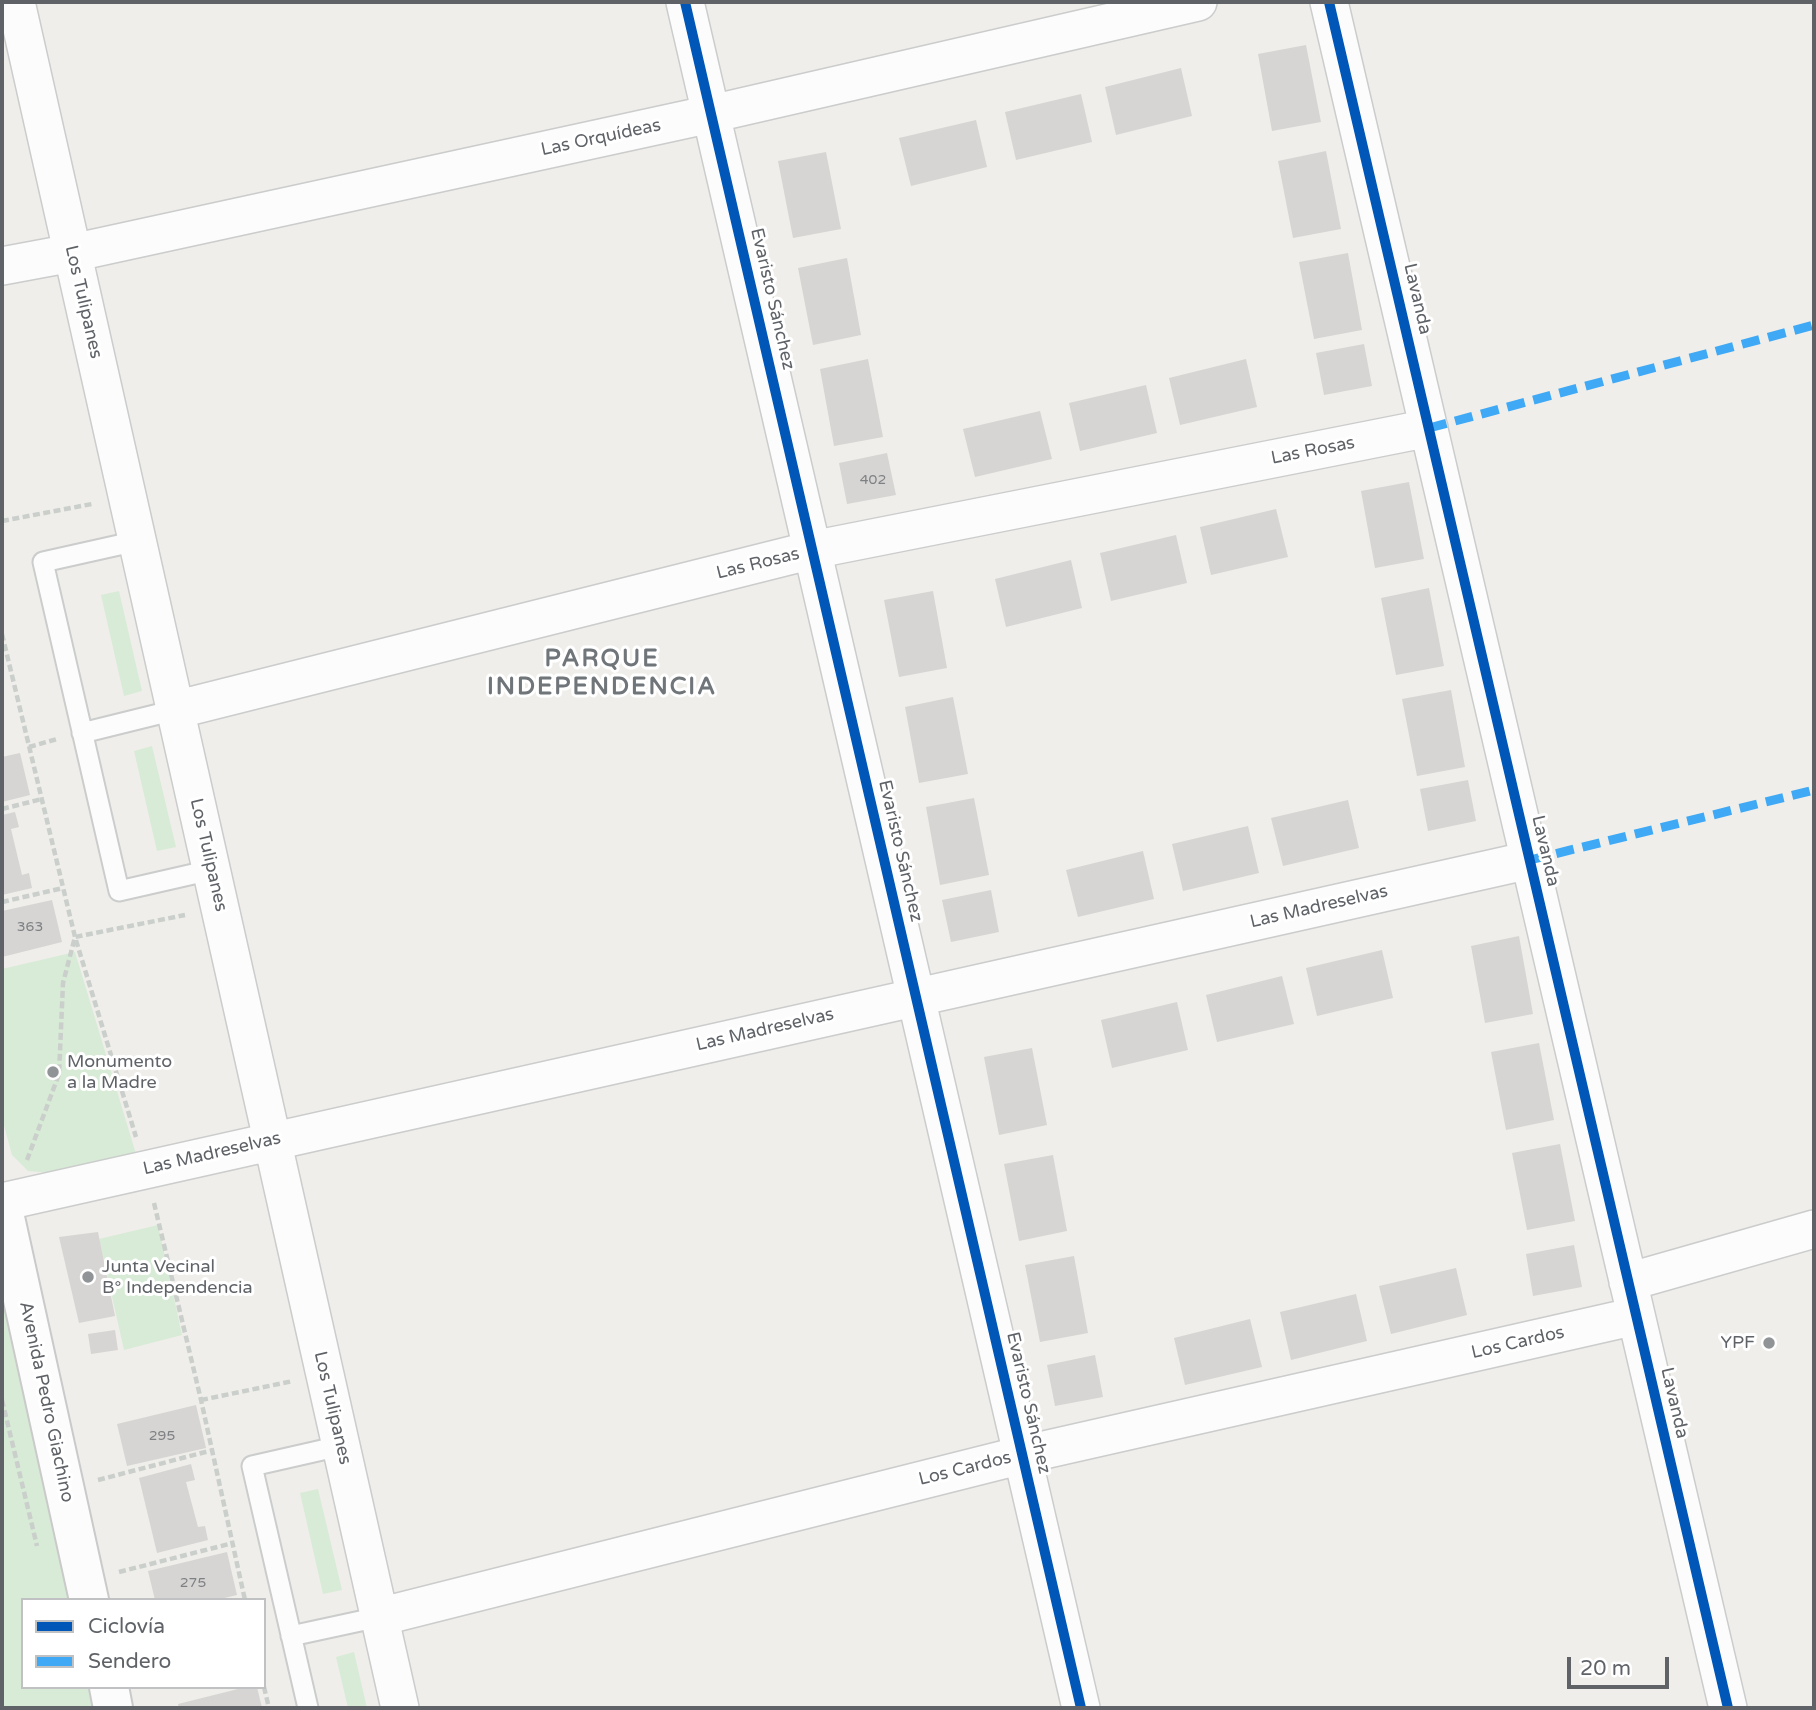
<!DOCTYPE html>
<meta charset="utf-8">
<style>
body{margin:0}
#map{position:relative;width:1816px;height:1710px;overflow:hidden;background:#efeeea;font-family:"Varela Round",sans-serif}
canvas{display:block}
.frame{position:absolute;inset:0;border:4px solid #5f6368;pointer-events:none}
.legend{position:absolute;left:21px;top:1598px;width:245px;height:91px;box-sizing:border-box;background:#fff;border:2px solid #bfc1c3;margin:0;padding:9px 12px;list-style:none;font-size:21px;color:#5f6368}
.legend li{display:flex;align-items:center;gap:14px;height:35px}
.legend b{width:35px;border:2px solid #bfc1c3}
.scale{position:absolute;left:1567px;top:1657px;width:102px;height:32px;box-sizing:border-box;border:4px solid #5f6368;border-top:0;padding-left:9px;font-size:21px;line-height:24px;white-space:nowrap;color:#5f6368;-webkit-text-stroke:5px #fff;paint-order:stroke}
</style>
<div id="map">
<canvas width="1816" height="1710"></canvas>
<div class="frame"></div>
<ul class="legend">
<li><b style="height:9px;background:#0057b8"></b>Ciclovía</li>
<li><b style="height:9px;background:#3fa9f5"></b>Sendero</li>
</ul>
<div class="scale">20 m</div>
</div>
<script>
const c = document.querySelector('canvas').getContext('2d');
c.lineJoin = 'round';
function fillPath(path, color) {
  c.fillStyle = color;
  c.fill(path, 'evenodd');
}
function toPath(rows) {
  const path = new Path2D();
  for (const r of rows) {
    path.moveTo(r[0], r[1]);
    for (let i = 2; i < r.length; i += 2) path.lineTo(r[i], r[i + 1]);
  }
  return path;
}
function trace(path, color, width, dash) {
  c.strokeStyle = color;
  c.lineWidth = width;
  c.lineCap = dash ? 'butt' : 'round';
  c.setLineDash(dash || []);
  c.stroke(path);
}
function label(font, color, halo, rows, align = 'center') {
  c.font = font + ' "Varela Round",sans-serif';
  c.lineWidth = 6;
  c.setLineDash([]);
  c.textBaseline = 'middle';
  c.strokeStyle = halo;
  c.fillStyle = color;
  for (const [text, x, y, turn = 0] of rows) {
    c.save();
    c.translate(x, y);
    c.rotate((+turn || 0) * Math.PI / 180);
    c.textAlign = isNaN(turn) ? turn : align;
    if (halo) c.strokeText(text, 0, 0);
    c.fillText(text, 0, 0);
    c.restore();
  }
}
fillPath(toPath([
 [119,591,142,691,124,696,101,595],
 [152,746,176,847,157,851,134,751],
 [75,952,136,1154,51,1173,28,1171,12,1155,2,1118,2,969],
 [158,1225,182,1335,124,1350,99,1239],
 [2,1275,75,1600,23,1600,23,1687,94,1687,99,1708,2,1708],
 [318,1489,342,1590,323,1594,300,1493],
 [354,1652,367,1708,348,1708,336,1657]
]), '#d8ebd6');
fillPath(toPath([
 [1306,45,1321,122,1272,131,1258,54],
 [1181,68,1192,116,1116,135,1105,87],
 [1081,94,1092,142,1016,160,1005,112],
 [976,120,987,167,911,186,899,138],
 [1326,151,1341,229,1293,238,1278,161],
 [826,152,841,229,793,238,778,161],
 [1348,253,1362,330,1314,339,1299,262],
 [847,258,861,335,813,345,798,268],
 [1364,344,1372,386,1324,395,1316,353],
 [868,359,883,437,834,446,820,369],
 [1246,359,1257,407,1180,425,1169,378],
 [1146,385,1157,433,1080,451,1069,403],
 [1040,411,1052,459,975,477,963,429],
 [887,453,896,495,847,504,839,463],
 [1409,482,1424,559,1375,568,1361,491],
 [1276,509,1288,557,1211,575,1200,527],
 [1176,535,1187,583,1111,601,1100,553],
 [1071,560,1082,608,1006,627,995,579],
 [1429,588,1444,666,1396,675,1381,598],
 [933,591,947,668,899,677,884,600],
 [1451,690,1465,767,1417,776,1402,699],
 [953,697,968,774,919,783,905,707],
 [20,753,30,795,2,802,2,757],
 [1468,780,1476,821,1428,831,1420,789],
 [974,798,989,875,940,885,926,807],
 [1348,800,1359,848,1283,866,1271,818],
 [15,812,19,827,11,829,22,875,29,873,32,888,2,895,2,815],
 [1248,826,1259,873,1183,891,1172,844],
 [1143,851,1154,899,1078,917,1066,870],
 [991,890,999,932,951,942,942,900],
 [52,900,62,942,2,957,2,911],
 [1519,936,1533,1014,1485,1023,1471,946],
 [1382,950,1393,998,1317,1016,1306,968],
 [1282,976,1294,1024,1217,1042,1206,995],
 [1177,1002,1188,1050,1112,1068,1101,1020],
 [1539,1043,1554,1120,1506,1130,1491,1052],
 [1032,1048,1047,1125,999,1135,984,1057],
 [1560,1144,1575,1221,1527,1230,1512,1153],
 [1053,1155,1067,1231,1019,1241,1004,1164],
 [98,1232,115,1316,79,1323,59,1237],
 [1574,1245,1582,1287,1533,1296,1526,1254],
 [1074,1256,1088,1333,1040,1342,1025,1265],
 [1456,1268,1467,1315,1391,1334,1379,1286],
 [1356,1294,1367,1341,1291,1360,1280,1312],
 [1250,1319,1262,1367,1185,1385,1174,1338],
 [115,1330,118,1350,91,1354,88,1334],
 [1095,1355,1103,1397,1055,1406,1047,1365],
 [196,1405,206,1448,127,1466,117,1424],
 [191,1464,195,1480,186,1482,198,1527,205,1526,208,1540,157,1553,139,1478],
 [227,1552,237,1595,216,1600,155,1600,148,1571],
 [246,1687,257,1687,262,1708,179,1708,178,1704]
]), '#d6d5d3');
const service = toPath([
 [137,541,43,562,119,891,211,870],
 [82,733,175,710],
 [291,1636,379,1617],
 [308,1708,252,1466,340,1446]
]);
const minor = toPath([
 [16,2,400,1708],
 [685,2,1081,1708],
 [1329,2,1728,1708],
 [2,266,72,253,711,114,1198,2],
 [175,710,812,550,1429,428],
 [2,1202,1530,860],
 [1628,1282,1814,1229],
 [379,1617,1022,1455,1636,1316]
]);
const secondary = toPath([
 [2,1204,89,1600],
 [109,1687,113,1708]
]);
trace(service, '#cbcccc', 23);
trace(minor, '#cbcccc', 40);
trace(secondary, '#cacacb', 42);
trace(toPath([
 [2,521,92,504],
 [2,634,75,937,136,1137],
 [29,747,57,739],
 [2,809,42,799],
 [2,902,63,888],
 [27,1160,59,1074,63,983,75,937,185,915],
 [154,1203,201,1400,245,1600],
 [2,1400,37,1546],
 [201,1400,293,1381],
 [98,1480,213,1450],
 [119,1572,233,1543],
 [264,1687,269,1708]
]), '#cacfcc', 4.5, [7, 3.5]);
trace(service, '#fdfcfc', 19);
trace(minor, '#fdfcfc', 37);
trace(secondary, '#fdfcfc', 38);
trace(toPath([
 [1429,428,1814,325],
 [1530,860,1814,790]
]), '#3fa9f5', 9, [18, 9]);
trace(toPath([
 [685,2,1081,1708],
 [1329,2,1728,1708]
]), '#0057b8', 10);
for (const [x, y, r, color] of [
 [53,1072,7,"#919496"],
 [88,1277,7,"#919496"],
 [1769,1343,7,"#919496"]
]) {
  const dot = new Path2D();
  dot.arc(x, y, r, 0, 2 * Math.PI);
  c.fillStyle = color;
  c.fill(dot);
  trace(dot, '#fff', 2.5);
}
label('14px', '#7e8184', null, [
 ["402",873,480],
 ["363",30,927],
 ["295",162,1436],
 ["275",193,1583]
]);
label('18px', '#5f6368', '#fff', [
 ["Las Orquídeas",601,138,-12],
 ["Evaristo Sánchez",772,299,77],
 ["Lavanda",1417,299,77],
 ["Los Tulipanes",83,302,77],
 ["Las Rosas",1313,451,-11],
 ["Las Rosas",758,564,-14],
 ["Evaristo Sánchez",900,851,77],
 ["Lavanda",1545,851,77],
 ["Los Tulipanes",208,855,77],
 ["Las Madreselvas",1319,907,-13],
 ["Las Madreselvas",765,1030,-13],
 ["Las Madreselvas",212,1154,-13],
 ["Los Cardos",1518,1343,-13],
 ["Avenida Pedro Giachino",46,1402,78],
 ["Evaristo Sánchez",1028,1403,77],
 ["Lavanda",1674,1403,77],
 ["Los Tulipanes",332,1408,77],
 ["Los Cardos",965,1469,-14]
]);
label('18px', '#5f6368', '#fff', [
 ["Monumento",67,1062],
 ["a la Madre",67,1083],
 ["Junta Vecinal",102,1267],
 ["B° Independencia",102,1288],
 ["YPF",1755,1343,"right"]
], 'left');
c.letterSpacing = '2px';
label('bold 24px', '#70757a', '#fff', [
 ["PARQUE",602,660],
 ["INDEPENDENCIA",602,688]
]);
c.letterSpacing = '0px';
</script>
